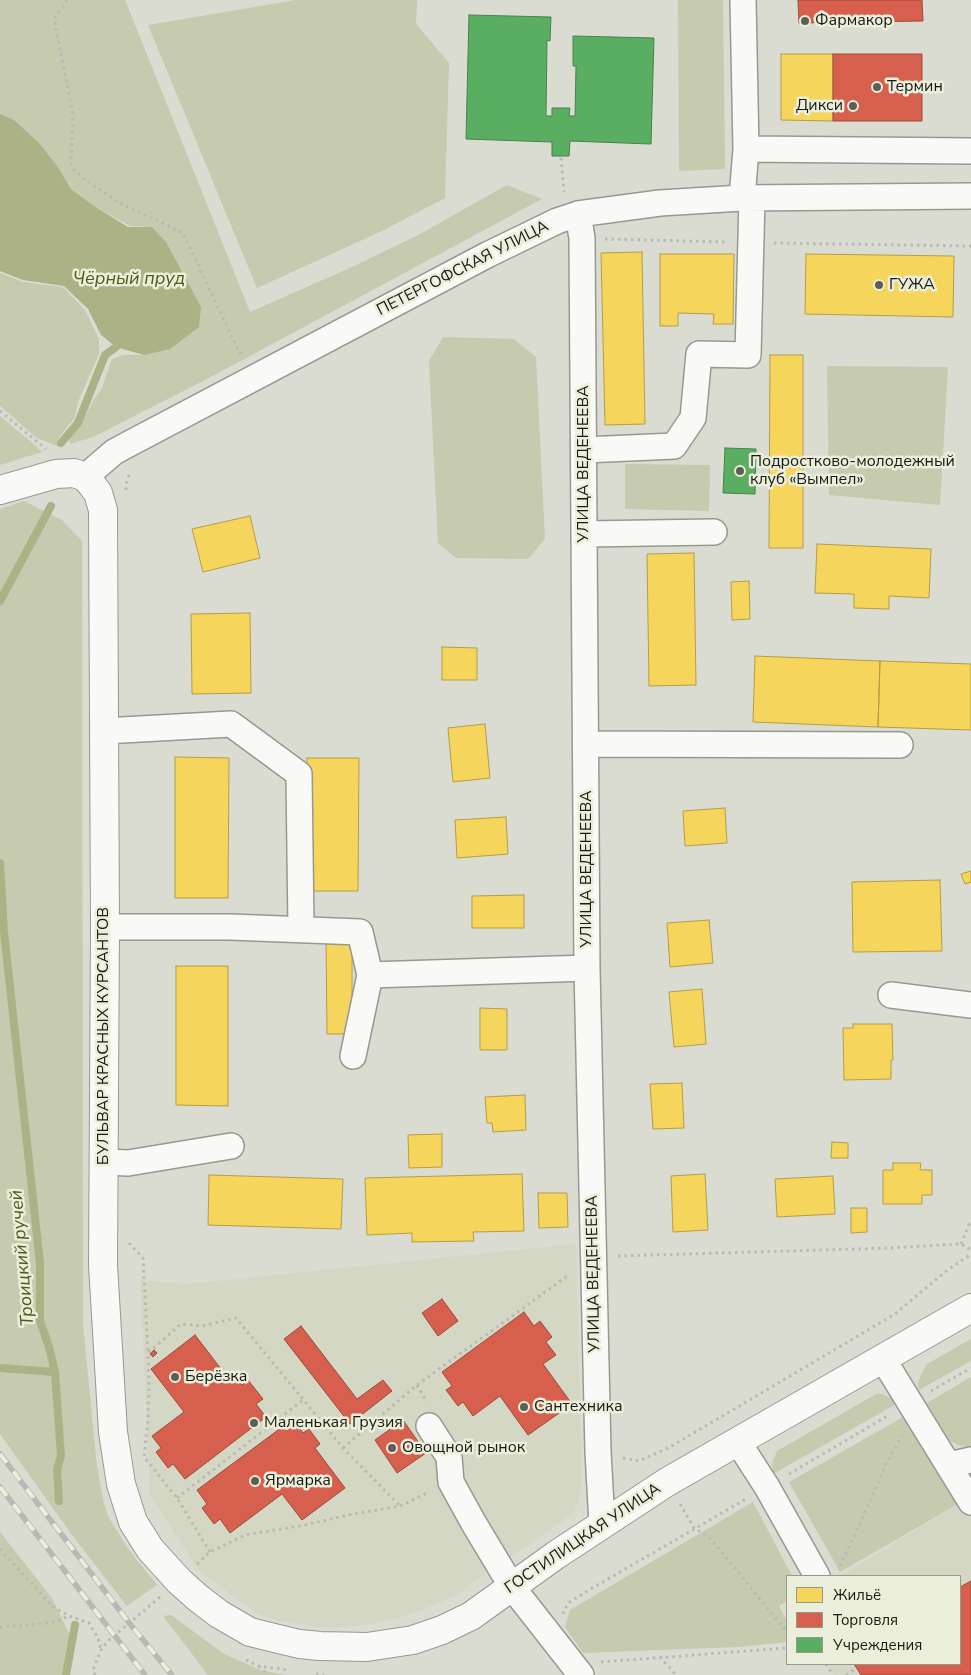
<!DOCTYPE html>
<meta charset="utf-8">
<style>
body{margin:0}
#map{position:relative;width:971px;height:1675px;overflow:hidden;background:#dadcd2;font-family:"Nunito Sans",sans-serif}
canvas{display:block}
.legend{position:absolute;left:786px;top:1575px;width:175px;height:90px;box-sizing:border-box;background:#ebeeda;border:1px solid #97998a;margin:0;padding:6px 9px;list-style:none;font-size:15px;color:#191a13}
.legend li{display:flex;align-items:center;gap:10px;height:25px}
.legend b{width:25px;border:1px solid #97998a}
</style>
<div id="map">
<canvas width="971" height="1675"></canvas>
<ul class="legend">
<li><b style="height:14px;background:#f6d55c"></b>Жильё</li>
<li><b style="height:14px;background:#d6604d"></b>Торговля</li>
<li><b style="height:14px;background:#5aae61"></b>Учреждения</li>
</ul>
</div>
<script>
const c = document.querySelector('canvas').getContext('2d');
c.lineJoin = 'round';
function fillPath(path, color) {
  c.fillStyle = color;
  c.fill(path, 'evenodd');
}
function toPath(rows) {
  const path = new Path2D();
  for (const r of rows) {
    path.moveTo(r[0], r[1]);
    for (let i = 2; i < r.length; i += 2) path.lineTo(r[i], r[i + 1]);
  }
  return path;
}
function trace(path, color, width, dash) {
  c.strokeStyle = color;
  c.lineWidth = width;
  c.lineCap = dash ? 'butt' : 'round';
  c.setLineDash(dash || []);
  c.stroke(path);
}
function label(font, color, halo, rows, align = 'center') {
  c.font = font + ' "Nunito Sans",sans-serif';
  c.lineWidth = 5;
  c.setLineDash([]);
  c.textBaseline = 'middle';
  c.strokeStyle = halo;
  c.fillStyle = color;
  for (const [text, x, y, turn = 0] of rows) {
    c.save();
    c.translate(x, y);
    c.rotate((+turn || 0) * Math.PI / 180);
    c.textAlign = isNaN(turn) ? turn : align;
    if (halo) c.strokeText(text, 0, 0);
    c.fillText(text, 0, 0);
    c.restore();
  }
}
fillPath(toPath([
 [576,1244,582,1487,574,1513,468,1586,460,1594,412,1614,376,1623,337,1628,316,1627,275,1620,258,1614,200,1572,150,1496,140,1280,188,1284],
 [971,1496,971,1675,833,1675,827,1664,960,1664,960,1576,840,1576]
]), '#d4d7c4');
fillPath(toPath([
 [0,0,125,0,250,312,352,267,420,234,507,185,542,199,207,379,95,436,71,444,68,438,81,424,93,401,102,388,112,359,123,355,144,355,166,242,152,227,130,226,97,208,71,189,58,167,40,144,0,114],
 [296,0,417,0,416,24,449,63,445,198,382,231,257,288,148,25],
 [678,0,723,0,725,169,679,171],
 [0,273,23,282,63,287,85,310,99,339,99,354,78,402,75,417,58,439,59,447,37,438,0,406],
 [443,337,514,339,536,357,545,539,528,559,456,558,438,543,429,361],
 [827,366,948,367,940,505,829,495],
 [0,416,36,446,42,452,0,465],
 [625,464,710,465,709,511,625,509],
 [24,501,62,520,82,541,83,1325,97,1467,104,1504,109,1518,129,1550,157,1585,127,1606,72,1535,0,1434,0,509],
 [971,1339,971,1361,919,1390,918,1384,920,1377,927,1364],
 [971,1377,971,1447,967,1447,958,1445,950,1441,927,1403],
 [878,1393,889,1397,898,1403,773,1474,772,1463,777,1451],
 [905,1416,958,1504,840,1572,789,1482],
 [753,1502,792,1576,787,1576,787,1601,779,1606,787,1621,787,1642,739,1647,583,1653,565,1627,570,1610],
 [0,1532,52,1598,71,1638,66,1675,0,1675],
 [171,1615,224,1654,261,1670,286,1675,208,1675,163,1616]
]), '#c6caae');
fillPath(toPath([
 [0,114,14,120,40,144,58,167,71,189,97,208,128,227,152,227,166,242,201,307,199,327,170,349,144,355,116,347,101,335,88,309,64,286,23,280,0,271]
]), '#acb186');
const homes = toPath([
 [781,54,833,54,833,121,781,120,781,54],
 [642,252,645,424,605,425,601,253,642,252],
 [660,254,734,254,733,324,713,324,714,314,678,313,678,326,660,326,660,254],
 [806,254,954,256,953,317,805,314,806,254],
 [770,355,803,355,803,548,769,548,770,355],
 [250,516,260,558,203,572,192,529,250,516],
 [817,544,931,549,929,598,889,596,889,609,854,608,854,594,815,593,817,544],
 [694,553,696,685,649,686,647,554,694,553],
 [749,581,750,619,732,620,731,582,749,581],
 [250,613,251,693,192,694,191,614,250,613],
 [442,647,477,648,477,680,442,680,442,647],
 [755,656,880,661,878,727,753,722,755,656],
 [880,661,971,664,971,730,878,727,880,661],
 [485,724,490,778,453,782,448,728,485,724],
 [175,757,229,758,228,898,175,898,175,757],
 [307,758,359,758,358,891,307,891,307,758],
 [725,808,727,843,685,846,683,811,725,808],
 [506,817,508,854,457,858,455,820,506,817],
 [971,871,971,882,965,884,961,874,971,871],
 [940,880,942,951,853,952,852,882,940,880],
 [524,895,524,928,472,928,472,896,524,895],
 [709,920,713,963,670,967,667,923,709,920],
 [326,936,352,936,352,1034,327,1034,326,936],
 [176,966,228,966,228,1106,176,1105,176,966],
 [702,989,706,1044,674,1047,669,992,702,989],
 [480,1008,507,1009,507,1050,480,1050,480,1008],
 [853,1024,892,1024,893,1060,891,1060,891,1079,844,1080,843,1028,853,1028,853,1024],
 [682,1083,684,1128,653,1129,650,1084,682,1083],
 [525,1095,526,1130,493,1132,492,1123,487,1123,485,1097,525,1095],
 [442,1134,442,1167,409,1168,408,1135,442,1134],
 [832,1142,848,1143,848,1158,831,1158,832,1142],
 [893,1163,921,1163,920,1170,932,1170,932,1195,922,1195,922,1204,883,1204,883,1170,893,1170,893,1163],
 [522,1174,524,1231,473,1232,474,1241,412,1242,412,1233,367,1235,365,1178,522,1174],
 [705,1174,708,1230,673,1232,671,1176,705,1174],
 [209,1175,343,1179,341,1229,208,1225,209,1175],
 [833,1176,835,1214,777,1217,775,1179,833,1176],
 [538,1193,567,1193,568,1227,539,1228,538,1193],
 [851,1208,867,1208,867,1232,851,1233,851,1208]
]);
fillPath(homes, '#f6d55c');
trace(homes, '#b49d46', 1);
const shops = toPath([
 [798,0,922,0,923,21,799,23,798,0],
 [833,54,922,54,922,121,833,121,833,54],
 [442,1299,458,1321,438,1336,422,1313,442,1299],
 [524,1312,534,1326,540,1321,552,1337,546,1342,556,1355,543,1364,572,1404,528,1435,500,1396,473,1416,463,1402,458,1406,446,1390,452,1386,442,1372,524,1312],
 [301,1326,357,1399,383,1380,392,1391,350,1424,284,1339,301,1326],
 [195,1335,228,1378,234,1374,242,1385,248,1380,263,1399,256,1404,266,1417,185,1479,173,1464,168,1468,156,1452,161,1448,152,1436,184,1412,151,1369,195,1335],
 [154,1350,157,1353,153,1357,150,1354,154,1350],
 [293,1419,303,1433,309,1429,320,1444,315,1448,345,1488,302,1520,282,1494,230,1533,220,1519,214,1524,202,1508,207,1504,197,1490,293,1419],
 [403,1420,426,1453,397,1473,375,1440,403,1420],
 [971,1581,971,1675,861,1675,854,1664,960,1664,960,1587,971,1581]
]);
fillPath(shops, '#d6604d');
trace(shops, '#9d4b3c', 1);
const public = toPath([
 [469,15,551,17,550,41,547,40,546,116,552,116,552,108,570,108,569,116,575,116,576,66,573,66,573,36,654,38,651,144,570,141,569,156,552,156,552,142,466,139,469,15],
 [725,448,756,449,755,494,723,493,725,448]
]);
fillPath(public, '#5aae61');
trace(public, '#46824a', 1);
trace(toPath([
 [61,443,78,423,105,355,116,347,120,341],
 [0,601,51,506],
 [0,863,4,932,40,1263,40,1321,49,1347,55,1372,61,1456,57,1469,59,1501],
 [0,1368,55,1372],
 [66,1675,75,1625]
]), '#acb186', 8);
const minor = toPath([
 [746,149,971,151],
 [742,198,746,149,743,0],
 [578,214,582,238,587,968,598,1452,602,1524],
 [584,450,674,446,693,418,699,354,748,355,752,198],
 [85,477,114,452,125,446,487,255,557,221,578,214,660,203,742,198,971,196],
 [585,534,714,532],
 [104,731,231,724,299,774,301,929],
 [586,744,900,745],
 [105,927,230,927,360,932,370,975,353,1056],
 [370,975,587,968],
 [891,995,971,1005],
 [104,1162,128,1163,231,1146],
 [883,1359,971,1502],
 [429,1426,449,1457,451,1482,473,1522,512,1587,581,1675],
 [738,1442,767,1487,817,1576],
 [949,1465,971,1460]
]);
const major = toPath([
 [0,490,56,474,74,473,85,477,92,485,98,493,103,510,105,927,103,1265,113,1432,121,1484,133,1522,150,1549,179,1581,198,1598,219,1614,250,1632,299,1644,320,1646,367,1647,413,1640,442,1630,471,1616,556,1555,667,1482,971,1308]
]);
trace(minor, '#979991', 28);
trace(major, '#979991', 30);
trace(toPath([
 [67,0,54,19,73,114,71,165,74,170,84,179,118,202,183,233,242,358],
 [561,158,564,192],
 [605,239,726,242],
 [774,243,971,246],
 [0,411,46,449],
 [126,490,126,484,130,472],
 [129,1243,143,1258,148,1353],
 [961,1244,971,1220],
 [618,1256,889,1248,961,1244,971,1250],
 [417,1385,427,1402],
 [931,1391,971,1368],
 [343,1448,417,1385,570,1274],
 [623,1458,639,1461,670,1447,895,1314,945,1272,971,1254],
 [789,1474,889,1415],
 [177,1498,303,1400],
 [680,1504,694,1528,710,1538,787,1632],
 [0,1549,52,1606,69,1616,89,1623,98,1638,101,1650],
 [210,1552,177,1498,144,1457,148,1420,149,1380,148,1353,181,1324,202,1326,236,1318,343,1448,400,1506],
 [197,1564,210,1552,245,1535,305,1525,348,1515,400,1506,429,1492],
 [840,1566,868,1506,886,1464,902,1436],
 [563,1614,568,1603,589,1590,746,1499],
 [0,1627,38,1624,58,1621,69,1616],
 [660,1657,676,1675],
 [246,1660,258,1666,288,1670],
 [601,1662,787,1648],
 [826,1664,833,1675],
 [259,1666,268,1675],
 [316,1674,324,1675],
 [95,1675,93,1670,101,1650,108,1641,160,1597],
 [846,1675,857,1668]
]), '#b9bab6', 3, [2.5, 4]);
trace(minor, '#f9faf8', 25);
trace(major, '#f9faf8', 28);
const rail = toPath([
 [0,1454,130,1624,172,1675],
 [0,1487,145,1675]
]);
trace(rail, '#b8b8b5', 5.5);
trace(rail, '#ebeeda', 4, [11]);
for (const [x, y, r, color] of [
 [805,21,5,"#5d5e56"],
 [877,87,5,"#5d5e56"],
 [853,106,5,"#5d5e56"],
 [879,285,5,"#5d5e56"],
 [740,471,5,"#5d5e56"],
 [175,1377,5,"#5d5e56"],
 [524,1407,5,"#5d5e56"],
 [254,1423,5,"#5d5e56"],
 [392,1448,5,"#5d5e56"],
 [255,1481,5,"#5d5e56"]
]) {
  const dot = new Path2D();
  dot.arc(x, y, r, 0, 2 * Math.PI);
  c.fillStyle = color;
  c.fill(dot);
  trace(dot, '#ebeeda', 2);
}
label('16px', '#191a13', '#ebeeda', [
 ["Фармакор",815,21],
 ["Термин",887,87],
 ["Дикси",843,106,"right"],
 ["ГУЖА",889,285],
 ["Подростково-молодежный",750,462],
 ["клуб «Вымпел»",750,480],
 ["Берёзка",185,1377],
 ["Сантехника",534,1407],
 ["Маленькая Грузия",264,1423],
 ["Овощной рынок",402,1448],
 ["Ярмарка",265,1481]
], 'left');
label('16px', '#191a13', '#ebeeda', [
 ["ПЕТЕРГОФСКАЯ УЛИЦА",463,269,-27],
 ["УЛИЦА ВЕДЕНЕЕВА",584,464,-90],
 ["УЛИЦА ВЕДЕНЕЕВА",587,869,-90],
 ["БУЛЬВАР КРАСНЫХ КУРСАНТОВ",104,1036,-90],
 ["УЛИЦА ВЕДЕНЕЕВА",594,1274,-91],
 ["ГОСТИЛИЦКАЯ УЛИЦА",583,1539,-34]
]);
label('italic 18px', '#535816', '#ebeeda', [
 ["Чёрный пруд",129,280],
 ["Троицкий ручей",23,1258,-95]
]);
</script>
